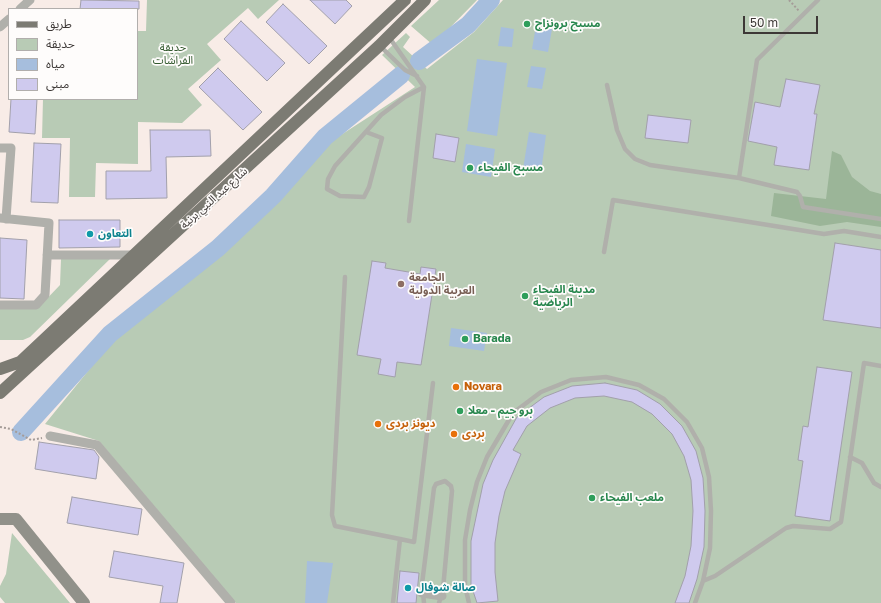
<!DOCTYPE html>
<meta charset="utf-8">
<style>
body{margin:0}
#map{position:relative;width:881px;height:603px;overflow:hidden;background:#f8ece7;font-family:"Golos Text","Noto Sans Arabic",sans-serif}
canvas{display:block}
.legend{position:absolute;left:8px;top:8px;width:130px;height:92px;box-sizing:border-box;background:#fefcfb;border:1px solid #b1aeac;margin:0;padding:5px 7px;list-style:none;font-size:12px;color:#3d3836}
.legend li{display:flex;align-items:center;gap:8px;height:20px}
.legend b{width:20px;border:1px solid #b1aeac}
.scale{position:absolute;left:743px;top:16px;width:75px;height:18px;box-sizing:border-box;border:2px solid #3d3836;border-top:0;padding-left:5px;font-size:12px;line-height:14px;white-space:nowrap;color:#3d3836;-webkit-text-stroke:3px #fefcfb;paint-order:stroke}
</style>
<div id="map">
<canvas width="881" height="603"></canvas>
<ul class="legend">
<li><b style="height:5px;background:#7c7b73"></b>طريق</li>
<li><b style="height:11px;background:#b8cbb5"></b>حديقة</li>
<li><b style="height:11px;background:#a6bedd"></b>مياه</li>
<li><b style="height:11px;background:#cfcaee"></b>مبنى</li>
</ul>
<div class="scale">50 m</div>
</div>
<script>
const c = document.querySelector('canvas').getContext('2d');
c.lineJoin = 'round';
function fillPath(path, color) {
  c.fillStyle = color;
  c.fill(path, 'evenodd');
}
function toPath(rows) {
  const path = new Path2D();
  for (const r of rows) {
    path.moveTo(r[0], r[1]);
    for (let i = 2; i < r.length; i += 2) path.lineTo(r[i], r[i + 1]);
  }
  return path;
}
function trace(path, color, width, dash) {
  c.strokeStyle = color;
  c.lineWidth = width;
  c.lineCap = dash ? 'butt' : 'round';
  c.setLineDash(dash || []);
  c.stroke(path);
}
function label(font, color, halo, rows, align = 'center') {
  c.font = font + ' "Golos Text","Noto Sans Arabic",sans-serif';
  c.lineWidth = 3.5;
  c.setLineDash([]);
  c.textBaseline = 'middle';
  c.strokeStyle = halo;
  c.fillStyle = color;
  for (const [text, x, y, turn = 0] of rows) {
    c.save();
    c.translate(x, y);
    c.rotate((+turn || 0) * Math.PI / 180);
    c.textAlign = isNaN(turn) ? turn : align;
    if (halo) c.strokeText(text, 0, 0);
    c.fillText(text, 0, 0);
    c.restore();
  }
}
fillPath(toPath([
 [147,0,279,0,258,19,248,8,207,44,221,60,188,89,202,105,182,123,138,122,138,164,96,163,95,197,69,197,70,138,42,138,43,99,137,99,137,31,146,31],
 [439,0,477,0,433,45,411,26],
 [503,0,881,0,881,603,236,603,99,441,45,424,114,339,223,253,278,200,330,142,415,87,382,55,406,33,410,37,403,47,427,69,474,32],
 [111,258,30,337,23,340,0,340,0,306,38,308,60,285,61,259],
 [12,533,70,603,5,603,0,597,0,586,6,574]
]), '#b8cbb5');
fillPath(toPath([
 [832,151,841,155,852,177,870,191,881,194,881,227,847,222,820,226,771,216,774,193,826,199]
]), '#9bb598');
fillPath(toPath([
 [536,26,552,29,548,52,532,49],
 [501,27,514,29,512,47,498,46],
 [477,59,507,63,497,136,467,131],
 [531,66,546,68,542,89,527,87],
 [529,132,546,135,541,172,523,169],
 [466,144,495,149,491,177,462,172],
 [451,328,487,333,484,351,449,346],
 [307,561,333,563,327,603,305,603]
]), '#a6bedd');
trace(toPath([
 [419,61,468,25,491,0],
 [21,432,110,334,218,248,273,196,325,137,401,75]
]), '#a6bedd', 18);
const building = toPath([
 [81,0,139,1,139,9,80,9,81,0],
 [310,0,346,0,352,6,335,24,310,0],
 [283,4,327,46,309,64,266,22,283,4],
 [241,21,285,63,267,81,224,39,241,21],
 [218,68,262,112,243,130,199,87,218,68],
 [786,79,820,85,814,114,817,114,809,170,774,165,777,147,748,141,755,102,780,107,786,79],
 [11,99,37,99,35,134,9,132,11,99],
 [648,115,691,120,688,143,645,138,648,115],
 [150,130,210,130,211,156,166,157,167,198,106,199,106,171,151,171,150,130],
 [436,134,459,138,455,162,433,158,436,134],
 [34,143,61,144,58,203,31,202,34,143],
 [59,220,120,220,120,247,59,248,59,220],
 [0,238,27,240,24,299,0,298,0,238],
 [835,243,881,250,881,328,823,320,835,243],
 [372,261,386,263,385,268,420,274,421,267,436,269,421,365,397,362,395,377,378,374,381,359,357,355,372,261],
 [817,367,852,372,830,521,795,516,803,461,798,460,803,426,808,427,817,367],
 [605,383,637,390,660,404,682,426,696,451,703,478,705,511,704,547,697,579,689,603,675,603,685,576,691,546,693,511,691,480,684,456,672,434,652,414,632,402,604,396,575,398,550,408,527,426,513,450,521,454,505,491,499,516,495,543,495,572,498,601,477,603,471,585,471,541,483,484,493,460,517,417,544,397,572,386,605,383],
 [39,442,94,450,99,457,96,479,35,469,39,442],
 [72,497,142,509,138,535,67,523,72,497],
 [114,551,184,563,177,603,160,603,163,586,109,577,114,551],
 [400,571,419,573,416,603,397,603,400,571]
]);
fillPath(building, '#cfcaee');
trace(building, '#a2a0ab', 1);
trace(toPath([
 [789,0,799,11],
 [0,427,11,429,31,440,42,438]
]), '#a59c98', 2, [2, 2]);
trace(toPath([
 [389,37,424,87,409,221],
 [380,46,405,70,417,76],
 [607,85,617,130,625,149,635,159,650,165,739,178,797,192,800,196,803,207,881,219],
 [366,132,382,138,369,187,364,197,340,196,327,189,328,179,335,166,381,115,405,97,424,87],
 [739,178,757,60,818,0],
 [604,252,613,200,824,234,844,231,881,237],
 [345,277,332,515,335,526,400,539],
 [850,457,862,463,874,483,881,487],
 [703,581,715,576,786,528,793,526,830,529,841,522,864,363,881,366],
 [393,603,400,539,414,542,433,383],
 [424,603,422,584,434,488,436,484,445,481,451,486,452,491,443,589,439,603],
 [469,603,465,586,465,540,470,510,477,482,487,457,513,413,541,392,571,380,606,377,639,385,664,399,687,422,702,448,709,477,711,511,710,548,703,581,695,603]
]), '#b0b0ab', 4.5);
trace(toPath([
 [20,9,30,0],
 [0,27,9,19],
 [0,148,11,148,6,219],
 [0,218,49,223,45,295,36,305,0,305],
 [47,255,134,255],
 [50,436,97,445,231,603],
 [422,593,442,596]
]), '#b0b0ab', 9);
trace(toPath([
 [0,519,16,519,84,603]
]), '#91918a', 12);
trace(toPath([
 [0,369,20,362,405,0],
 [0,393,379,46,425,0]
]), '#7c7b73', 12);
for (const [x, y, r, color] of [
 [527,24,4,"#2e9e5b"],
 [470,168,4,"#2e9e5b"],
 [90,234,4,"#0f9aa8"],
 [401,284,4,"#8d6e63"],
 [525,296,4,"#2e9e5b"],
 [465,339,4,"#2e9e5b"],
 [456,387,4,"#e8710a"],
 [460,411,4,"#2e9e5b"],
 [378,424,4,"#e8710a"],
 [454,434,4,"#e8710a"],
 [592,498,4,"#2e9e5b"],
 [408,588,4,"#0f9aa8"]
]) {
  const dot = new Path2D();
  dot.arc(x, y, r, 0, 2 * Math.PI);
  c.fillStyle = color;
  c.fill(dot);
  trace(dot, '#fefcfb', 1.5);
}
label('bold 11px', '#27864d', '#fefcfb', [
 ["مسبح برونزاج",535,24],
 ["مسبح الفيحاء",478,168],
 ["مدينة الفيحاء",533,290],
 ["الرياضية",533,303],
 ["Barada",473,339],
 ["برو جيم - معلا",468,411],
 ["ملعب الفيحاء",600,498]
], 'left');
label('11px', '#33592e', '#fefcfb', [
 ["حديقة",173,48],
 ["الفراشات",173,61]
]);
label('11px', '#3d3836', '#fefcfb', [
 ["شارع عبد النبي برنية",214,198,-42]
]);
label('bold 11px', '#0d838f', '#fefcfb', [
 ["التعاون",98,234],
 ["صالة شوفال",416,588]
], 'left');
label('bold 11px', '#785e54', '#fefcfb', [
 ["الجامعة",409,278],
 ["العربية الدولية",409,291]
], 'left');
label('bold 11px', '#c56008', '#fefcfb', [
 ["Novara",464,387],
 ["ديونز بردى",386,424],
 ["بردى",462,434]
], 'left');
</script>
